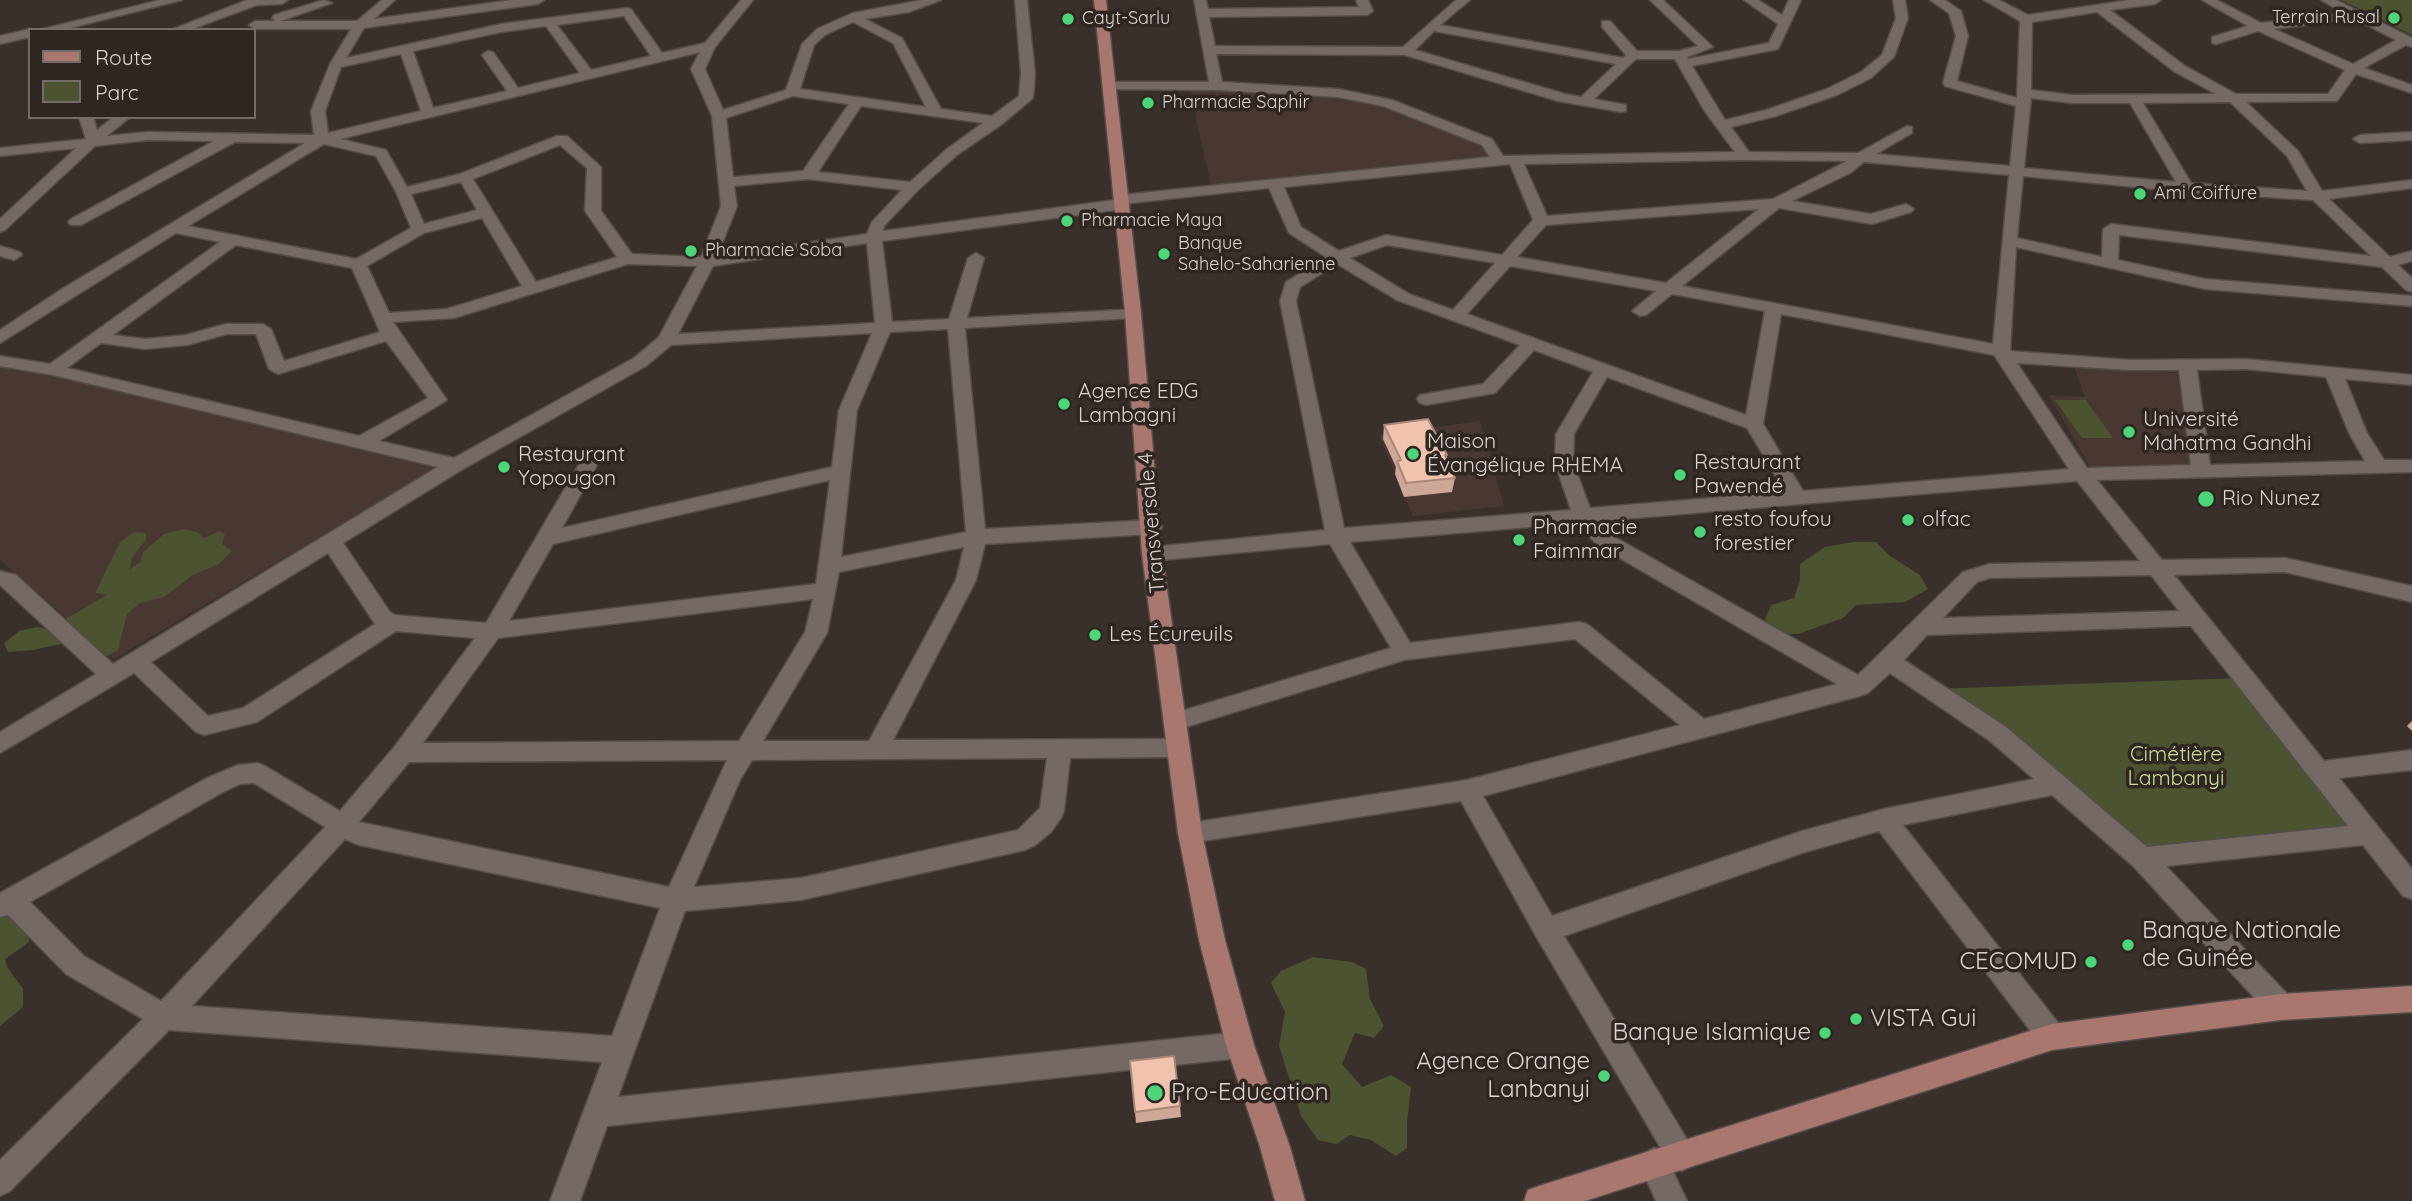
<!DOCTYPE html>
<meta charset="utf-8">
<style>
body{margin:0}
#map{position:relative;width:2412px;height:1201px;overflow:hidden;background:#39302c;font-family:Quicksand,sans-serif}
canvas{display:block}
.legend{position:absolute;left:28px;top:28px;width:228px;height:91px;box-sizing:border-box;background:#2f2622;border:2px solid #736c68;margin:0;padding:9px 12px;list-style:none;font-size:21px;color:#dad4d1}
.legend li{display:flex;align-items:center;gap:14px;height:35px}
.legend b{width:35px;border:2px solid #736c68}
</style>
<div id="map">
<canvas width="2412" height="1201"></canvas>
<ul class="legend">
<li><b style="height:9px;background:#aa776e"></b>Route</li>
<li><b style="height:19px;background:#4b5330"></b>Parc</li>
</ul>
</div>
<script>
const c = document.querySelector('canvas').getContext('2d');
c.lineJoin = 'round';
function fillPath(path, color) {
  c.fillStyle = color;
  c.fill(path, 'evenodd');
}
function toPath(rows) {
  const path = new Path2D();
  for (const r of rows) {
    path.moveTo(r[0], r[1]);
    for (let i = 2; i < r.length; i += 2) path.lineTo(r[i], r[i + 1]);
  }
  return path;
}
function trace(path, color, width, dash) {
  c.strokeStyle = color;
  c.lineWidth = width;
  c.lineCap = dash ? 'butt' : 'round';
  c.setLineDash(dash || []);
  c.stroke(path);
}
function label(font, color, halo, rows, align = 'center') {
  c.font = font + ' Quicksand,sans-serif';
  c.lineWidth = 7;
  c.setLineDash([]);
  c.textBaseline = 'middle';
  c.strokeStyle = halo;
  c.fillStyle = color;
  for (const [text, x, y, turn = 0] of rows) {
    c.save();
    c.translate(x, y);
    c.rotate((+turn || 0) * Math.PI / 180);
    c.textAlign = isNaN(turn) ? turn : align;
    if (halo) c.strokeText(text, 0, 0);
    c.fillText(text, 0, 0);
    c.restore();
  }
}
fillPath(toPath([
 [1189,86,1338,93,1392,106,1480,142,1500,163,1213,194],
 [0,366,105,387,442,464,114,659,0,560],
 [2074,367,2177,373,2194,467,2090,467,2049,395,2085,397],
 [1480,421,1504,506,1413,516,1379,435]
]), '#483831');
fillPath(toPath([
 [2341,0,2412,0,2412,35],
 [2055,400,2086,400,2113,438,2082,438],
 [183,529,197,532,204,538,220,531,225,534,222,544,232,551,219,564,193,575,164,597,140,603,127,614,118,650,104,658,65,643,33,650,8,652,4,643,19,631,37,627,48,629,107,595,95,593,120,542,134,532,146,533,146,540,133,556,129,570,141,562,143,552,164,534],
 [1853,542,1876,542,1890,556,1920,575,1928,589,1905,602,1856,605,1843,618,1798,634,1783,634,1765,620,1771,605,1794,598,1800,580,1800,564,1825,547],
 [2243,678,2369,834,2142,858,1934,689],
 [5,911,29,928,29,942,5,959,7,967,23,989,23,1007,0,1026,0,914],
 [1313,957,1352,962,1366,969,1370,999,1384,1026,1374,1038,1355,1033,1342,1064,1362,1087,1391,1075,1411,1087,1407,1123,1407,1148,1396,1156,1371,1140,1350,1135,1337,1144,1318,1140,1301,1116,1279,1046,1285,1012,1271,983,1281,971]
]), '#4b5330');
const minor = toPath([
 [160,0,182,0,62,30,39,30,160,0],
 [247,0,288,0,282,4,257,5,189,30,171,30,247,0],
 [324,0,332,3,280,21,357,21,382,0,395,0,374,19,512,0,544,0,538,4,364,28,346,58,501,24,627,8,631,9,662,53,705,43,741,0,753,0,715,47,705,69,723,110,786,90,802,44,817,29,853,13,922,0,941,0,909,12,865,19,902,38,941,109,992,116,1019,96,1021,73,1015,0,1027,0,1035,73,1033,98,1002,124,957,155,918,190,884,226,883,231,1115,200,1117,196,1122,195,1490,157,1482,145,1383,106,1338,97,1216,90,1103,89,1103,83,1108,82,1209,82,1194,0,1206,0,1208,9,1359,7,1356,0,1368,0,1373,11,1367,15,1209,17,1215,46,1403,47,1456,0,1470,0,1440,25,1623,58,1626,55,1602,27,1602,21,1610,21,1637,51,1679,51,1698,46,1650,0,1663,0,1713,47,1687,57,1688,59,1769,43,1778,24,1744,0,1758,0,1782,15,1789,0,1801,0,1778,49,1692,66,1725,120,1766,110,1827,89,1861,72,1882,55,1896,18,1893,0,1905,0,1908,18,1894,57,1871,78,1837,95,1776,116,1731,127,1749,152,1858,153,1907,126,1912,127,1912,133,1876,154,2010,166,2016,106,1945,86,1943,83,1956,36,1949,13,1930,0,1945,0,1961,11,1968,36,1957,81,2017,98,2020,21,1984,0,1999,0,2028,15,2130,0,2161,0,2155,4,2110,10,2185,66,2236,94,2328,94,2345,70,2258,31,2216,44,2212,43,2212,37,2248,26,2202,0,2217,0,2261,23,2344,13,2321,0,2336,0,2412,38,2412,47,2406,45,2364,68,2412,85,2412,93,2356,74,2337,101,2246,102,2298,151,2322,191,2412,180,2412,188,2329,199,2390,257,2412,251,2412,261,2398,265,2412,278,2412,292,2406,290,2382,267,2119,235,2118,260,2205,279,2412,296,2412,306,2205,289,2016,247,2010,351,2130,360,2246,359,2412,375,2412,385,2345,379,2367,433,2384,460,2412,460,2412,472,2097,480,2162,560,2285,558,2412,586,2412,602,2285,572,2174,575,2324,761,2412,750,2412,770,2339,778,2412,869,2412,899,2403,896,2363,845,2166,866,2291,998,2295,1007,2291,1016,2281,1020,2271,1016,2133,866,2052,795,1903,825,2062,1028,2066,1037,2062,1046,2052,1050,2042,1046,1879,831,1802,853,1564,936,1697,1156,1692,1166,1682,1171,1672,1166,1668,1161,1687,1201,1656,1201,1639,1163,1644,1153,1654,1148,1663,1152,1537,938,1461,801,1190,843,1181,840,1178,833,1181,826,1190,823,1467,780,1680,725,1575,639,1404,660,1176,730,1168,727,1165,721,1168,715,1391,648,1330,544,1152,561,1145,559,1142,554,1145,549,1152,547,1325,530,1280,301,1286,282,1326,257,1289,233,1269,188,1130,203,1128,207,1123,209,882,241,892,322,949,319,968,258,976,253,984,258,967,318,1139,309,1141,313,1139,317,1133,318,965,328,985,529,1152,520,1159,522,1162,527,1159,532,1152,534,985,544,976,580,893,740,1176,739,1184,741,1188,748,1184,755,1176,757,1070,758,1064,811,1061,818,1051,832,1034,846,1025,850,801,900,685,911,618,1097,1240,1032,1250,1036,1254,1045,1250,1054,1240,1058,607,1126,580,1201,550,1201,602,1062,169,1030,10,1191,0,1196,0,1160,143,1019,66,974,8,915,0,917,0,893,207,778,238,765,257,763,265,766,340,811,395,746,475,638,396,631,257,722,204,735,196,732,134,673,0,753,0,732,96,674,0,585,0,571,16,575,113,664,438,467,53,375,0,366,0,356,50,364,220,242,176,233,0,343,0,330,62,289,305,143,235,142,81,225,71,225,68,222,71,219,214,141,148,140,95,146,5,230,0,232,0,219,76,148,0,156,0,148,86,139,79,117,93,117,97,130,114,117,130,117,107,136,148,132,314,135,311,111,330,64,351,29,255,29,249,25,255,21,276,21,272,18,274,15,324,0],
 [2097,12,2175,72,2216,94,2072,95,2031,90,2032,22,2097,12],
 [624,16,651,56,591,70,557,25,624,16],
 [2355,19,2396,40,2353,64,2274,29,2355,19],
 [853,22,893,43,926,107,800,89,814,45,825,35,853,22],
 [546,26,580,73,518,88,493,52,488,51,482,55,507,91,433,108,413,51,501,32,546,26],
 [1434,31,1616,64,1581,97,1565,94,1415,50,1434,31],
 [700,52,691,69,712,116,721,206,701,257,632,254,601,211,601,167,567,136,557,136,460,174,407,187,386,150,340,139,700,52],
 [401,54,421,111,328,133,325,111,341,67,401,54],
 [1216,54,1405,55,1558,101,1621,112,1626,111,1626,105,1594,99,1636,59,1675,59,1704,110,1735,152,1503,156,1492,139,1392,100,1338,89,1222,82,1216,54],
 [793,96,849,104,803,171,733,177,726,118,793,96],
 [2031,98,2072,103,2130,103,2176,182,2024,168,2031,98],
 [2230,102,2287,156,2307,191,2191,183,2143,103,2230,102],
 [861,106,983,123,947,149,910,182,818,172,861,106],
 [324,144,376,156,396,192,411,228,356,259,188,226,324,144],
 [560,145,587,168,585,211,617,257,536,282,473,179,560,145],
 [1745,160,1847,161,1773,199,1547,216,1524,164,1745,160],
 [1864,162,2009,175,1993,344,1682,286,1779,208,1872,224,1911,212,1914,209,1906,204,1871,214,1792,201,1850,173,1864,162],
 [1510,164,1533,220,1502,255,1386,235,1339,251,1301,227,1284,187,1510,164],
 [2023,176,2187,192,2313,200,2371,256,2111,224,2103,229,2102,257,2017,238,2023,176],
 [808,179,902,190,872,222,867,234,717,256,737,206,734,186,808,179],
 [461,182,477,210,424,224,411,194,461,182],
 [1759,209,1666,283,1517,257,1546,225,1759,209],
 [482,218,522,286,447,309,389,313,367,266,424,233,482,218],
 [867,243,875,323,678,334,713,266,867,243],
 [236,245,352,268,380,332,284,361,271,329,263,324,226,324,186,335,145,339,113,335,236,245],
 [1387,245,1495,263,1453,310,1409,294,1350,258,1387,245],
 [628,264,697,266,659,337,634,358,454,458,379,441,447,400,393,322,454,318,628,264],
 [1337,264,1397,300,1520,345,1483,384,1420,395,1417,399,1420,403,1426,405,1495,393,1534,350,1593,372,1556,434,1555,463,1571,510,1344,528,1296,301,1300,287,1337,264],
 [1510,266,1656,291,1632,311,1640,316,1646,315,1672,294,1765,311,1746,415,1467,314,1510,266],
 [1781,314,1994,355,2069,469,1803,491,1763,424,1781,314],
 [948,329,966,532,841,557,857,410,890,332,948,329],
 [872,333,839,410,832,467,562,528,597,465,595,461,588,459,581,461,486,623,395,615,390,612,343,543,463,469,646,366,671,345,872,333],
 [227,334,256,334,269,369,278,374,386,341,428,398,359,436,67,368,101,343,145,349,187,345,227,334],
 [2017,363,2130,370,2179,370,2191,465,2087,468,2017,363],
 [2246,369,2326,377,2349,433,2365,461,2210,465,2197,370,2246,369],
 [1607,377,1747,428,1785,492,1590,508,1573,463,1574,434,1607,377],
 [830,480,816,584,509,621,553,544,830,480],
 [2077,481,2140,561,1990,564,1963,572,1858,675,1611,535,1599,521,2077,481],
 [1578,523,1597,545,1837,684,1704,719,1587,624,1579,622,1410,643,1350,542,1578,523],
 [964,547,956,580,869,741,763,741,827,633,839,572,964,547],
 [328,553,375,624,243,708,208,716,151,662,328,553],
 [2151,575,2179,611,1943,618,1977,582,1990,578,2151,575],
 [813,599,805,632,739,741,423,743,498,638,813,599],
 [2191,626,2348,826,2147,847,2006,727,1904,660,1927,635,2191,626],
 [1890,673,1990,741,2034,779,1884,809,1802,831,1552,916,1483,796,1860,696,1868,693,1890,673],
 [1047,758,1040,808,1018,830,801,878,694,887,740,780,752,760,1047,758],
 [727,760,669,887,359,822,409,762,727,760],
 [254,783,325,827,161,1001,84,956,30,902,223,792,240,784,254,783],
 [345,839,359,845,660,908,612,1036,192,1006,345,839],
 [30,29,30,37,0,44,0,36,30,29],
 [2412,132,2412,140,2360,143,2353,139,2360,135,2412,132],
 [0,246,20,252,22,255,14,260,0,256,0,246]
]);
const major = toPath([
 [1094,0,1106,0,1141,313,1162,554,1202,833,1225,940,1254,1045,1290,1147,1305,1201,1275,1201,1260,1147,1226,1045,1199,940,1178,833,1142,554,1125,313,1094,0],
 [2412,986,2412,1012,2281,1020,2052,1050,1585,1201,1524,1201,1528,1190,1539,1186,2052,1024,2281,994,2412,986]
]);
trace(minor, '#544d49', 3);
trace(major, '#544d49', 3);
fillPath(minor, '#746965');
fillPath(major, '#aa776e');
fillPath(toPath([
 [1384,425,1446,459,1455,478,1452,492,1404,497,1395,474,1396,467,1383,439],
 [2412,721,2412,731,2407,726],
 [1130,1061,1180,1106,1181,1117,1136,1123]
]), '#cfa796');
const building = toPath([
 [1428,419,1447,455,1445,455,1455,478,1406,483,1397,461,1401,460,1384,425,1428,419],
 [1174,1056,1180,1106,1135,1112,1130,1061,1174,1056]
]);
fillPath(building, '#f1c2ae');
trace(building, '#a9887a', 2);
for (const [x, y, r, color] of [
 [2394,18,7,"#4cd677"],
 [1068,19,7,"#4cd677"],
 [1148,103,7,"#4cd677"],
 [2140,194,7,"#4cd677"],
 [1067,221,7,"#4cd677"],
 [691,251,7,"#4cd677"],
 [1164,254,7,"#4cd677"],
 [1064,404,7,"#4cd677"],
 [2129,432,7,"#4cd677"],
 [1413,454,7,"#4cd677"],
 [504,467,7,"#4cd677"],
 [1680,475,7,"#4cd677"],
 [2206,499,9,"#4cd677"],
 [1908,520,7,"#4cd677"],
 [1700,532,7,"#4cd677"],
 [1519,540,7,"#4cd677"],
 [1095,635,7,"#4cd677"],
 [2128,945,7,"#4cd677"],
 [2091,962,7,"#4cd677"],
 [1856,1019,7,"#4cd677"],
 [1825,1033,7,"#4cd677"],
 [1604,1076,7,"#4cd677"],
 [1155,1093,9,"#4cd677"]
]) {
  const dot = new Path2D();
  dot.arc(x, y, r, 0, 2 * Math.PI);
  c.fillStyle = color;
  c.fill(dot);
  trace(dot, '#2f2622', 2.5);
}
label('18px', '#dad4d1', '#2f2622', [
 ["Terrain Rusal",2380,18,"right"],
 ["Cayt-Sarlu",1082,19],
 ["Pharmacie Saphir",1162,103],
 ["Ami Coiffure",2154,194],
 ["Pharmacie Maya",1081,221],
 ["Banque",1178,244],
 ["Sahelo-Saharienne",1178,265],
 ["Pharmacie Soba",705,251]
], 'left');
label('21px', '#dad4d1', '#2f2622', [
 ["Agence EDG",1078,392],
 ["Lambagni",1078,416],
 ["Université",2143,420],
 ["Mahatma Gandhi",2143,444],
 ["Maison",1427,442],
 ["Évangélique RHEMA",1427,466],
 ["Restaurant",518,455],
 ["Yopougon",518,479],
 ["Restaurant",1694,463],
 ["Pawendé",1694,487],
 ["Rio Nunez",2222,499],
 ["resto foufou",1714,520],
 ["forestier",1714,544],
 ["olfac",1922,520],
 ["Pharmacie",1533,528],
 ["Faimmar",1533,552],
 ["Les Écureuils",1109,635]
], 'left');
label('21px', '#dad4d1', '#2f2622', [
 ["Transversale 4",1152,523,-95]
]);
label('21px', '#cbdb97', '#2f2622', [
 ["Cimétière",2176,755],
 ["Lambanyi",2176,779]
]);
label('24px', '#dad4d1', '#2f2622', [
 ["Banque Nationale",2142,931],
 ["de Guinée",2142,959],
 ["CECOMUD",2077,962,"right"],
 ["VISTA Gui",1870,1019],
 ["Banque Islamique",1811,1033,"right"],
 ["Agence Orange",1590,1062,"right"],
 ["Lanbanyi",1590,1090,"right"],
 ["Pro-Education",1171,1093]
], 'left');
</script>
